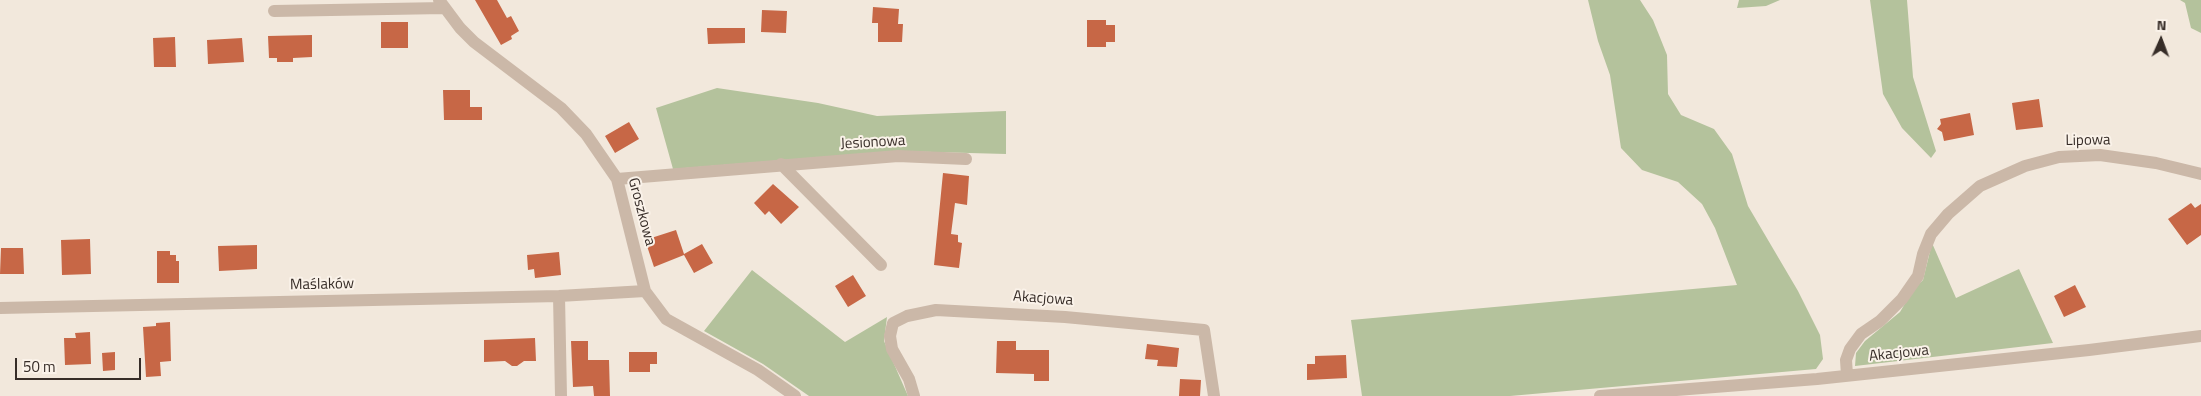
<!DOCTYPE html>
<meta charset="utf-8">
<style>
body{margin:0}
#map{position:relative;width:2201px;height:396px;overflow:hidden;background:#f2e8dc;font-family:"Titillium Web",sans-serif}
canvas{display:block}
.north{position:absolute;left:2136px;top:15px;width:50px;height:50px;-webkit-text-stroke:4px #faf2e9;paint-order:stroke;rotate:2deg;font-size:14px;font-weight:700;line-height:20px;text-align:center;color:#372d28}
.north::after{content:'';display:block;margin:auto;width:18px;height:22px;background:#372d28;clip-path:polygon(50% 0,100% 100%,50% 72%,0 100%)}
.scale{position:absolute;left:15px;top:358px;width:126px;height:22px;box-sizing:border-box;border:2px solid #372d28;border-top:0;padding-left:6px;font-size:15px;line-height:18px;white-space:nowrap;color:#372d28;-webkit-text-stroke:4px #faf2e9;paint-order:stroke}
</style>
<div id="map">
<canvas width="2201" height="396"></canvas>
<div class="north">N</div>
<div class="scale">50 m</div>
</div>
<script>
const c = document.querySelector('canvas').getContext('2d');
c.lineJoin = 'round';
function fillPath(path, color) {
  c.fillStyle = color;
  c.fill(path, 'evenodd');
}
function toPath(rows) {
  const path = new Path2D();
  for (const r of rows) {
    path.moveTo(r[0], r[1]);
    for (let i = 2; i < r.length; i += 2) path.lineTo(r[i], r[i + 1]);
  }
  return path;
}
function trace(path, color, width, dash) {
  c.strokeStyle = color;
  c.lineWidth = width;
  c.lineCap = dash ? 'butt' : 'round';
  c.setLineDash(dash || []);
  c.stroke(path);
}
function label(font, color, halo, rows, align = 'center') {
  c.font = font + ' "Titillium Web",sans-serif';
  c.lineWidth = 4;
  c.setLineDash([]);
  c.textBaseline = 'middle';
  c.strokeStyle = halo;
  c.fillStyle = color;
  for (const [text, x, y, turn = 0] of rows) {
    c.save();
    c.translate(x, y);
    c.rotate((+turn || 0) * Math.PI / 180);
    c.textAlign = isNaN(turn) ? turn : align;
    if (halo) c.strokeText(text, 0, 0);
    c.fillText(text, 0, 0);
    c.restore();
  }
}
fillPath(toPath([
 [1588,0,1640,0,1653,20,1667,55,1668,94,1681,115,1714,129,1732,154,1748,206,1798,291,1820,335,1823,359,1816,369,1510,396,1362,396,1351,320,1737,285,1715,228,1702,204,1678,182,1642,170,1621,148,1610,75,1598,41],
 [1739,0,1780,0,1766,6,1737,8],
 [1870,0,1907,0,1913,77,1936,151,1931,158,1902,128,1883,94],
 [2180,0,2201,0,2201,33,2191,28,2185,3],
 [717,88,818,103,877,116,1006,111,1006,154,896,151,673,169,656,108],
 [1932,243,1956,298,2019,269,2053,343,1855,366,1856,353,1865,341,1900,312,1913,290,1923,280],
 [752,270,845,342,887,317,884,341,908,396,809,396,763,364,704,331]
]), '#b4c29c');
fillPath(toPath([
 [475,0,497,0,507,18,511,16,519,31,511,36,512,39,501,45],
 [873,7,899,9,898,24,903,24,902,42,878,42,878,23,872,23],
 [762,10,787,11,786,33,761,32],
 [1087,20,1106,20,1106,25,1115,25,1115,42,1106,42,1106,47,1087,47],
 [381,22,408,22,408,48,381,48],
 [707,28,745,28,745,43,708,44],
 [312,35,312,57,293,58,293,62,277,62,277,58,269,58,268,36],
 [175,37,176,67,154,67,153,38],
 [242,38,244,62,208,64,207,40],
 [443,90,470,90,470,107,482,107,482,120,444,120],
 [2039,99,2043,127,2016,130,2012,103],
 [1970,113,1974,135,1944,141,1942,132,1937,129,1941,124,1940,119],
 [629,122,639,139,615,153,605,136],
 [943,173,969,176,967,205,955,203,951,234,958,235,958,242,962,243,959,268,934,265],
 [773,184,799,207,781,224,769,211,765,215,754,203],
 [2191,203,2195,208,2201,204,2201,235,2187,245,2168,219],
 [676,230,684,254,702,244,713,263,694,273,684,255,654,267,645,240],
 [90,239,91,274,62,275,61,240],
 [257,245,257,269,219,271,218,246],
 [1,248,23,248,24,274,0,274],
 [157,251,170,251,170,255,176,255,176,261,179,261,179,283,157,283],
 [559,252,561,275,535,278,534,269,528,270,527,255],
 [853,275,866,296,848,307,835,286],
 [2075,285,2086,307,2064,317,2054,296],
 [170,322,171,361,160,362,161,376,146,377,143,327,156,326,156,323],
 [90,332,91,364,65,365,64,338,76,338,75,333],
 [535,338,536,361,524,361,517,366,512,366,505,361,484,362,484,340],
 [571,341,588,341,588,360,609,360,610,396,594,396,593,386,573,387],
 [997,341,1016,341,1016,350,1049,350,1049,381,1034,381,1034,374,996,373],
 [1147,344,1179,348,1177,367,1157,366,1158,360,1145,359],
 [115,352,115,370,103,371,102,353],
 [629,352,657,352,657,364,650,364,650,372,629,372],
 [1346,355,1347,378,1307,380,1307,364,1315,364,1315,356],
 [1180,379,1201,380,1200,396,1179,396]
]), '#c76746');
trace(toPath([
 [439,0,460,28,474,42,561,108,586,134,617,179,645,291,666,319,758,370,795,396],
 [274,11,444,8],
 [781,164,881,265],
 [617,179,898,156,966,159],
 [559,296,561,396],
 [0,308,559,296,645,291],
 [1847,375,1846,360,1850,349,1861,334,1880,321,1902,299,1918,276,1923,254,1931,234,1948,214,1980,186,2025,166,2059,157,2100,155,2156,163,2201,174],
 [914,396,909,379,892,349,890,336,893,323,907,316,936,310,1065,317,1204,330,1214,396],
 [1600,396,1817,379,2089,350,2201,336]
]), '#cbb8a8', 12);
label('15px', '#372d28', '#faf2e9', [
 ["Lipowa",2088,141,-1],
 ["Jesionowa",873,143,-3],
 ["Groszkowa",641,212,75],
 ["Maślaków",322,285,-1],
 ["Akacjowa",1043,299,4],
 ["Akacjowa",1899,354,-6]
]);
</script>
